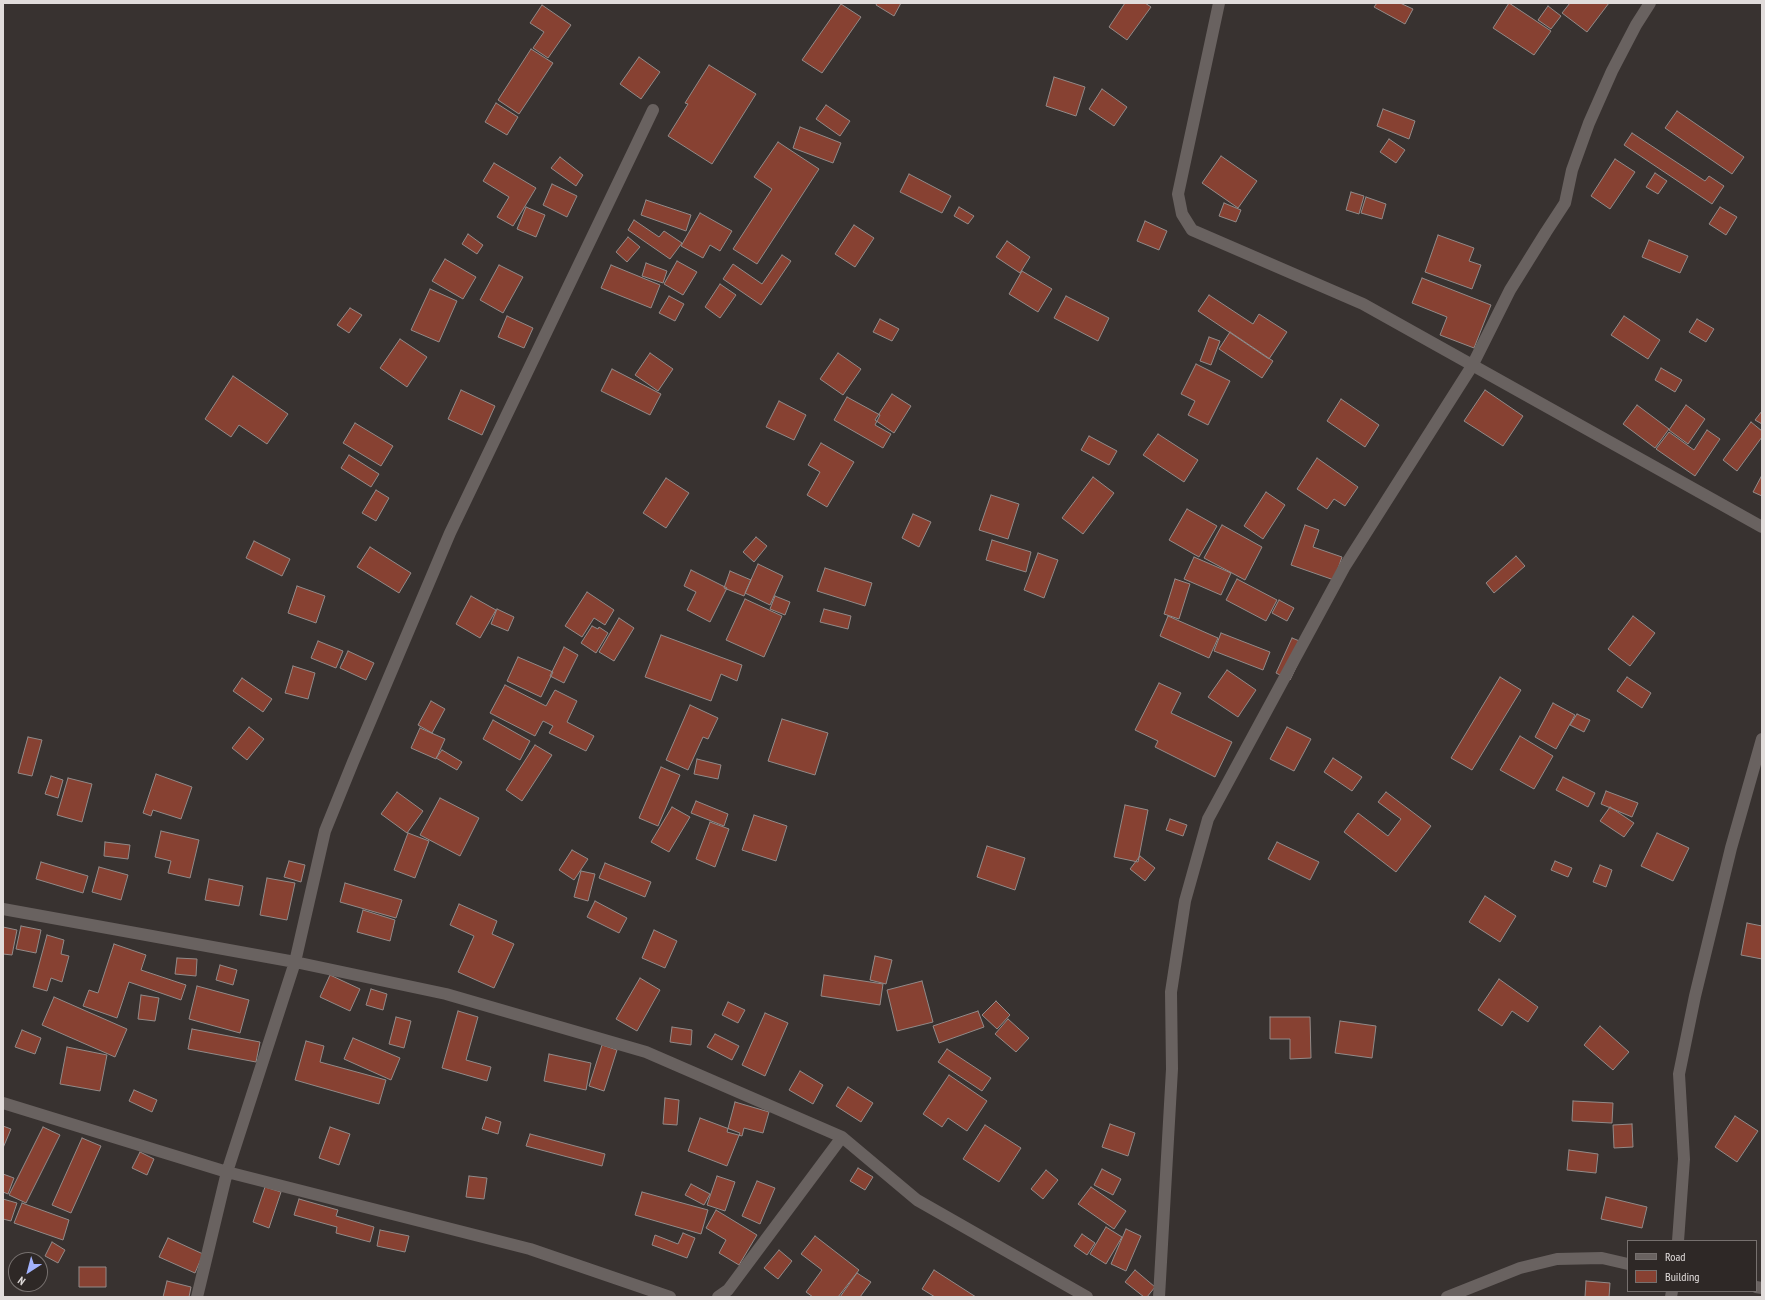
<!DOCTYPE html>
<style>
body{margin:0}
#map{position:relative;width:1765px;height:1300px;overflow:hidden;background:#383230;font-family:"PT Sans Narrow",sans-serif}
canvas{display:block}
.frame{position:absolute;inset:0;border:4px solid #e1dcdb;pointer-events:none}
.legend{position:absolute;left:1627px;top:1240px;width:130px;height:52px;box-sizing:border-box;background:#2e2826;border:1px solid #76706e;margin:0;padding:5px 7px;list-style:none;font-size:12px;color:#e1dcdb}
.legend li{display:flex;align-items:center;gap:8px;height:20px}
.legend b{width:20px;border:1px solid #76706e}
.north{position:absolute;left:8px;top:1252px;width:40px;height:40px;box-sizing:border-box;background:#2e2826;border:1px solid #76706e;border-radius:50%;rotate:216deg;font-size:11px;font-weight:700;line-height:16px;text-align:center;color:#e1dcdb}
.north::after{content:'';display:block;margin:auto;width:14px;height:18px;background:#a2b2fd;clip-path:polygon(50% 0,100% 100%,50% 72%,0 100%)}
</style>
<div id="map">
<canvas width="1765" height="1300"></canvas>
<div class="frame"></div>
<ul class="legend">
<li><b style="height:5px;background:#696260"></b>Road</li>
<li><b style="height:11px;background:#874132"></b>Building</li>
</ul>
<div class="north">N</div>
</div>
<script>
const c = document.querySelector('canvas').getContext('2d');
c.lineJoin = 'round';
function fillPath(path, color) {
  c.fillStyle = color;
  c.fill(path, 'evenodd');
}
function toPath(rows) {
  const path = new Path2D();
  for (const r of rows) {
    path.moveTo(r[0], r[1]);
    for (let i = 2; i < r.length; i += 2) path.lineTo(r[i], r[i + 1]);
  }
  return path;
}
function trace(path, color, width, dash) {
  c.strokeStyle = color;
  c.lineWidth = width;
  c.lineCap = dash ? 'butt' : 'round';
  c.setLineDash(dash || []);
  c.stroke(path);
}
const building = toPath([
 [877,3,901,3,894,16,876,5,877,3],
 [1125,3,1145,3,1151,7,1127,40,1109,27,1125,3],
 [1377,3,1400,3,1413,9,1405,24,1374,7,1377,3],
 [1509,3,1551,31,1534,55,1493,28,1509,3],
 [1570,3,1609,3,1587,32,1562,13,1570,3],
 [841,4,861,17,822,73,802,60,841,4],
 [542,5,571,25,548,58,533,48,544,32,530,23,542,5],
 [1548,6,1561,16,1551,29,1538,20,1548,6],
 [531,49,553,63,519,114,498,100,531,49],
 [639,57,660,72,641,99,620,84,639,57],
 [709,65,756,94,712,164,668,136,688,104,685,103,709,65],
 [1054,77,1085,87,1076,116,1046,106,1054,77],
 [1102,89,1127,107,1114,126,1089,109,1102,89],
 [496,103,518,117,507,135,485,122,496,103],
 [826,105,850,121,840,136,816,119,826,105],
 [1383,109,1415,121,1409,139,1377,126,1383,109],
 [1677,111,1744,157,1732,174,1665,128,1677,111],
 [800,127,841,143,833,163,793,148,800,127],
 [1632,133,1705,181,1709,176,1724,186,1712,204,1624,145,1632,133],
 [1389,139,1405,150,1396,163,1380,152,1389,139],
 [778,142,819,169,757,264,733,249,772,189,754,177,778,142],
 [1221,156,1257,181,1238,208,1202,183,1221,156],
 [560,157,583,175,576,186,551,168,560,157],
 [1615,159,1635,172,1610,209,1591,196,1615,159],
 [494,163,536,188,513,226,497,217,509,197,483,181,494,163],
 [1655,173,1667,181,1658,194,1646,187,1655,173],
 [909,174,951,196,942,213,900,192,909,174],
 [552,184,577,196,567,217,543,205,552,184],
 [1351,192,1364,196,1359,214,1346,210,1351,192],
 [1366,197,1386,204,1382,219,1361,213,1366,197],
 [646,200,691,215,686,231,641,215,646,200],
 [1224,203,1241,210,1236,222,1219,216,1224,203],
 [526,207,545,215,536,237,517,229,526,207],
 [959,207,974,216,968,224,954,216,959,207],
 [1720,207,1737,217,1726,235,1709,224,1720,207],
 [700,213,732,231,720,251,710,245,703,258,681,246,700,213],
 [634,220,659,237,664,231,682,243,670,259,628,230,634,220],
 [1145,221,1167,231,1159,250,1137,241,1145,221],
 [854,225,874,238,855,267,835,254,854,225],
 [468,234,483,245,477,254,462,244,468,234],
 [1438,235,1474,248,1469,261,1481,265,1472,289,1425,272,1438,235],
 [628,237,640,247,627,262,616,252,628,237],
 [1649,240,1688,256,1680,273,1642,257,1649,240],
 [1007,241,1030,257,1020,273,996,257,1007,241],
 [782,255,791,261,761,305,723,279,733,264,762,284,782,255],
 [445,259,476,277,463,299,432,281,445,259],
 [677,261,697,272,683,295,664,284,677,261],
 [646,263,667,271,663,283,642,276,646,263],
 [499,265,523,277,503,313,480,300,499,265],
 [611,265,660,285,651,308,601,288,611,265],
 [1022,271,1052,289,1038,312,1009,294,1022,271],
 [1422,278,1491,305,1474,348,1440,335,1447,317,1412,303,1422,278],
 [720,284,736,295,720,318,705,307,720,284],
 [430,289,457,301,439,342,411,330,430,289],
 [1209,295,1253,324,1259,314,1287,332,1269,359,1198,311,1209,295],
 [669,296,684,304,675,321,659,313,669,296],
 [1066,296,1109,318,1098,341,1054,318,1066,296],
 [350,308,362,315,349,333,337,325,350,308],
 [507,316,533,328,524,348,498,337,507,316],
 [1624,316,1660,340,1648,359,1611,335,1624,316],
 [880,319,899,329,892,341,873,332,880,319],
 [1697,319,1714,329,1706,342,1689,332,1697,319],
 [1230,332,1273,361,1262,378,1219,349,1230,332],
 [1209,337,1220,341,1211,365,1200,361,1209,337],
 [400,339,427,357,407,387,380,368,400,339],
 [650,353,673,369,658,391,635,375,650,353],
 [838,353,861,369,843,395,820,379,838,353],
 [1196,364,1230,381,1208,425,1188,415,1195,401,1181,394,1196,364],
 [1661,368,1682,380,1675,392,1655,380,1661,368],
 [612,369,661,394,650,415,601,391,612,369],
 [233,376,288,414,267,444,239,425,231,437,205,419,233,376],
 [461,390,495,406,482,435,448,419,461,390],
 [1485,390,1523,416,1503,446,1464,421,1485,390],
 [892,394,911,406,894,433,875,420,892,394],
 [847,397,880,415,875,425,891,434,883,448,834,420,847,397],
 [1341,399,1379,425,1365,447,1327,421,1341,399],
 [779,401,806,415,794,440,766,427,779,401],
 [1637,405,1669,429,1655,448,1623,424,1637,405],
 [1686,405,1705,419,1688,444,1669,430,1686,405],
 [1762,411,1762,424,1755,420,1762,411],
 [1751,422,1762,431,1762,437,1737,471,1723,460,1751,422],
 [355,423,393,446,381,466,343,443,355,423],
 [1707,430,1720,439,1695,476,1656,449,1669,432,1694,450,1707,430],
 [1158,434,1198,460,1184,482,1143,455,1158,434],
 [1089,436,1117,451,1109,465,1081,450,1089,436],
 [821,443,854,462,827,507,807,495,820,472,808,465,821,443],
 [349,455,379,474,371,487,341,468,349,455],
 [1317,458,1358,487,1345,506,1334,499,1327,509,1297,489,1317,458],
 [1762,475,1762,496,1753,492,1762,475],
 [1093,477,1114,493,1083,534,1062,518,1093,477],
 [666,478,689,493,666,528,643,513,666,478],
 [376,490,389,498,376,521,362,513,376,490],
 [1266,492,1285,505,1263,539,1244,526,1266,492],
 [991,495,1019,504,1008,539,979,530,991,495],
 [1187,509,1217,526,1199,557,1169,540,1187,509],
 [913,514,931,522,919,547,902,538,913,514],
 [1222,525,1262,547,1245,580,1204,558,1222,525],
 [1305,525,1319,530,1313,547,1342,557,1334,580,1291,565,1305,525],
 [756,537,767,546,754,562,743,552,756,537],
 [992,540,1031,552,1026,572,986,560,992,540],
 [254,541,290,559,282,576,246,558,254,541],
 [370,547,411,573,399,593,357,567,370,547],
 [1038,553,1058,560,1044,598,1024,590,1038,553],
 [1516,556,1525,566,1494,593,1486,583,1516,556],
 [1194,557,1231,573,1221,595,1184,579,1194,557],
 [758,564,783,576,770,605,745,593,758,564],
 [825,568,872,583,865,606,817,591,825,568],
 [691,570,727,588,710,622,687,610,696,592,684,586,691,570],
 [730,571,751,580,744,596,724,588,730,571],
 [1175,579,1190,584,1179,619,1164,614,1175,579],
 [1237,579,1277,600,1266,621,1226,600,1237,579],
 [297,586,325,596,316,623,288,613,297,586],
 [587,592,614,610,605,625,594,618,582,637,565,626,587,592],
 [471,596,496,610,480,638,456,624,471,596],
 [775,596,790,602,785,615,770,609,775,596],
 [745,599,782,616,764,657,726,640,745,599],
 [1279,600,1294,608,1287,621,1272,613,1279,600],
 [497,609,514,617,508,631,491,624,497,609],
 [824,609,851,616,848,629,820,622,824,609],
 [1168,616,1218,638,1209,658,1160,636,1168,616],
 [1633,616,1655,633,1630,666,1608,649,1633,616],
 [619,618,634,628,614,661,599,652,619,618],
 [592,626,598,629,599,627,608,633,596,653,581,643,592,626],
 [1221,633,1270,652,1263,670,1214,651,1221,633],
 [661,635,742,665,737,681,721,674,711,701,645,677,661,635],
 [1292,638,1307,644,1290,680,1276,673,1292,638],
 [318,641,343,651,336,668,311,658,318,641],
 [564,647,578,655,564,683,550,676,564,647],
 [348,651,374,663,366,680,340,668,348,651],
 [518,657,553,672,541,697,507,681,518,657],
 [293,666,315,673,308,699,285,693,293,666],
 [1227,670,1256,690,1238,717,1208,697,1227,670],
 [1500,677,1521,690,1472,770,1451,758,1500,677],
 [1627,677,1651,693,1642,708,1617,691,1627,677],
 [242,678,272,699,263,712,233,691,242,678],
 [1159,683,1181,693,1171,713,1232,742,1215,777,1155,747,1158,741,1135,730,1159,683],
 [505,685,546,706,555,690,577,701,567,722,594,736,586,751,549,733,553,726,543,721,535,736,490,713,505,685],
 [431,701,445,709,432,733,418,725,431,701],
 [1553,703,1575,715,1556,749,1535,737,1553,703],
 [690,705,718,718,708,739,703,737,688,770,666,760,690,705],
 [1577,714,1590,720,1584,732,1570,725,1577,714],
 [782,719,828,733,815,775,768,761,782,719],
 [493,720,530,741,520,760,483,739,493,720],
 [249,727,264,739,247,760,232,748,249,727],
 [1287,727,1311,739,1294,771,1270,759,1287,727],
 [420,728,445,739,436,759,411,748,420,728],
 [1520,736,1553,756,1534,789,1500,770,1520,736],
 [28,737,42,740,32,776,18,773,28,737],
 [535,745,552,755,522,801,506,790,535,745],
 [442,750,462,762,457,770,436,758,442,750],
 [1333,758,1362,777,1352,791,1324,772,1333,758],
 [697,759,721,765,718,779,694,774,697,759],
 [661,767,680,775,658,826,639,818,661,767],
 [156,774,192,787,181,819,153,810,151,816,143,813,156,774],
 [51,776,63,780,58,798,45,794,51,776],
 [1563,777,1595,793,1588,807,1556,790,1563,777],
 [68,778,92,784,82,822,57,815,68,778],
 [1606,791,1638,803,1632,817,1601,804,1606,791],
 [397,792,423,811,407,833,381,814,397,792],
 [1386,792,1431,826,1396,872,1344,832,1358,813,1388,836,1401,819,1378,802,1386,792],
 [440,798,479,818,460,856,420,835,440,798],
 [696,801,728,814,724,826,691,813,696,801],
 [1125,805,1148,810,1138,862,1114,857,1125,805],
 [672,807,690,817,669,852,651,842,672,807],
 [1610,807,1634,823,1624,837,1600,821,1610,807],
 [754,815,787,826,776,861,742,850,754,815],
 [1170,819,1187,825,1183,836,1166,830,1170,819],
 [710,822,729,829,715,867,696,859,710,822],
 [161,831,199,840,190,878,168,873,171,861,155,857,161,831],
 [408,833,429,841,415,878,394,870,408,833],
 [1657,833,1689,848,1673,881,1641,866,1657,833],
 [105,842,130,845,128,859,104,856,105,842],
 [1277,842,1319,862,1310,880,1268,859,1277,842],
 [987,846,1025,858,1015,890,977,877,987,846],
 [572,850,588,859,574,880,559,870,572,850],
 [1140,856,1155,868,1145,881,1130,869,1140,856],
 [289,861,305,865,301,882,284,877,289,861],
 [1555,861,1572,868,1568,877,1551,870,1555,861],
 [41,862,88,876,83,893,36,879,41,862],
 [605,863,651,882,645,897,599,878,605,863],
 [1600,865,1612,870,1606,887,1593,882,1600,865],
 [99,867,128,875,121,900,92,892,99,867],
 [581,871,595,874,588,901,574,897,581,871],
 [267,878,295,883,287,920,260,915,267,878],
 [209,879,243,886,239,906,205,900,209,879],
 [345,883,402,900,396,918,340,902,345,883],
 [1485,896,1516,916,1500,942,1469,922,1485,896],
 [595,901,627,918,619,933,587,917,595,901],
 [459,904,497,921,492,934,514,944,494,988,458,972,474,936,450,925,459,904],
 [363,910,395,920,390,941,357,932,363,910],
 [1747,923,1762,926,1762,959,1741,955,1747,923],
 [21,926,41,930,36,953,16,949,21,926],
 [3,927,17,930,12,955,3,954,3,927],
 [654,930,677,941,665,968,642,958,654,930],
 [47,935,64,940,61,954,69,956,62,982,51,978,47,991,33,987,47,935],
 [114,944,146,955,141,970,186,985,181,1000,129,982,117,1018,83,1006,89,990,98,993,114,944],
 [875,956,892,960,886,984,870,980,875,956],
 [177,958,197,959,196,976,175,974,177,958],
 [220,965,237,970,233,985,216,980,220,965],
 [330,975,360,989,350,1011,320,997,330,975],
 [824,975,883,984,880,1005,821,996,824,975],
 [640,978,660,990,637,1031,616,1019,640,978],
 [1499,979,1538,1007,1528,1022,1512,1011,1502,1026,1478,1010,1499,979],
 [922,981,933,1022,897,1031,887,990,922,981],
 [197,986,249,1000,240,1033,189,1019,197,986],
 [371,989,387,994,383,1010,366,1005,371,989],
 [141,995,159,998,155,1021,138,1019,141,995],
 [54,997,127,1029,115,1057,42,1025,54,997],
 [996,1001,1010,1015,997,1029,982,1015,996,1001],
 [728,1002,745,1010,738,1023,722,1015,728,1002],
 [458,1011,478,1017,466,1060,491,1067,487,1081,442,1068,458,1011],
 [978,1011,984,1027,939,1043,933,1026,978,1011],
 [765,1013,788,1023,765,1076,742,1065,765,1013],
 [396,1017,411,1021,404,1048,389,1044,396,1017],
 [1270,1017,1310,1017,1311,1058,1290,1059,1290,1039,1270,1039,1270,1017],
 [1008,1019,1029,1038,1016,1052,995,1034,1008,1019],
 [1340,1021,1376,1026,1372,1058,1335,1053,1340,1021],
 [1600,1026,1629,1052,1613,1070,1584,1045,1600,1026],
 [672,1027,692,1030,691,1045,670,1042,672,1027],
 [192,1029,260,1042,256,1062,188,1049,192,1029],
 [22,1030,41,1038,35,1054,15,1047,22,1030],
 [715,1034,739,1046,732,1060,707,1047,715,1034],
 [353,1038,400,1058,391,1080,344,1059,353,1038],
 [306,1041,324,1046,320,1062,386,1080,379,1104,295,1080,306,1041],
 [602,1045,617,1050,604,1091,589,1086,602,1045],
 [67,1047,107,1055,100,1091,60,1084,67,1047],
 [947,1049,991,1078,982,1091,938,1062,947,1049],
 [549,1054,591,1063,586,1090,544,1081,549,1054],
 [800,1071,823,1085,813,1104,789,1090,800,1071],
 [949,1075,987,1101,967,1131,948,1118,942,1127,923,1114,949,1075],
 [848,1087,873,1103,861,1122,836,1106,848,1087],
 [134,1090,157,1100,152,1112,129,1101,134,1090],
 [665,1098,679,1100,677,1125,663,1124,665,1098],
 [1573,1101,1613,1103,1612,1123,1572,1121,1573,1101],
 [735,1102,769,1112,763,1133,744,1128,742,1136,727,1132,735,1102],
 [1735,1116,1758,1131,1737,1162,1715,1147,1735,1116],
 [486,1117,501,1122,498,1134,482,1129,486,1117],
 [700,1118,740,1133,727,1166,688,1151,700,1118],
 [1110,1124,1135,1133,1128,1156,1102,1147,1110,1124],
 [1632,1124,1633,1147,1614,1148,1613,1125,1632,1124],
 [985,1125,1021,1148,999,1182,963,1159,985,1125],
 [3,1126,11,1129,3,1148,3,1126],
 [43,1127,60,1135,26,1203,9,1195,43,1127],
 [330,1127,350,1134,339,1165,319,1158,330,1127],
 [530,1134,605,1154,602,1166,526,1146,530,1134],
 [82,1138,101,1146,71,1213,52,1205,82,1138],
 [1569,1150,1598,1154,1596,1173,1567,1170,1569,1150],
 [140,1152,154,1159,147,1175,132,1168,140,1152],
 [858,1168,873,1177,865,1190,850,1181,858,1168],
 [1102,1169,1121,1179,1113,1195,1094,1185,1102,1169],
 [1046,1170,1058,1180,1043,1199,1031,1189,1046,1170],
 [3,1174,14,1178,8,1194,3,1192,3,1174],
 [469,1176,487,1178,484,1199,466,1197,469,1176],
 [717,1176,735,1182,725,1211,707,1205,717,1176],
 [757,1181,775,1188,760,1224,742,1216,757,1181],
 [691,1184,710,1194,704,1205,685,1195,691,1184],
 [265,1187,281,1192,269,1228,253,1222,265,1187],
 [1091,1187,1126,1211,1114,1229,1078,1204,1091,1187],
 [642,1192,708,1210,701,1234,635,1215,642,1192],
 [1606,1197,1647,1207,1642,1228,1601,1219,1606,1197],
 [3,1199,17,1203,11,1221,3,1219,3,1199],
 [299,1199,338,1210,336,1216,374,1227,370,1242,336,1233,337,1227,294,1215,299,1199],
 [22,1203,69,1220,63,1240,14,1223,22,1203],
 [716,1210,757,1235,739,1265,719,1253,726,1240,706,1228,716,1210],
 [1106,1227,1122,1237,1106,1264,1090,1254,1106,1227],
 [1126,1229,1141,1236,1126,1271,1111,1264,1126,1229],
 [380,1230,409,1236,405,1252,377,1246,380,1230],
 [683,1233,695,1238,687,1258,652,1245,655,1235,678,1244,683,1233],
 [1082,1234,1095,1243,1087,1255,1074,1246,1082,1234],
 [815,1236,859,1270,838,1297,813,1297,806,1292,822,1270,801,1254,815,1236],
 [168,1238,203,1254,195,1273,159,1257,168,1238],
 [52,1242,65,1250,58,1263,45,1256,52,1242],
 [779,1250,792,1261,778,1279,764,1268,779,1250],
 [79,1267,106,1267,106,1287,79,1287,79,1267],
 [934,1270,976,1297,935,1297,922,1289,934,1270],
 [1135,1270,1155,1287,1147,1297,1144,1297,1125,1282,1135,1270],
 [857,1273,871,1282,860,1297,840,1297,857,1273],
 [167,1281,191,1287,189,1297,163,1297,167,1281],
 [1586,1281,1610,1283,1609,1297,1585,1297,1586,1281]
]);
fillPath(building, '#874132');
trace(building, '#928a88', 1);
trace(toPath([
 [1219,3,1178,194,1182,214,1192,230,1363,304,1762,527],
 [3,909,295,962,446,994,646,1052,842,1137,917,1200,1087,1297],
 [3,1103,227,1172,530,1249,670,1297],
 [1678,1241,1684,1159,1679,1074,1695,996,1731,848,1762,739],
 [1756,1287,1762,1288],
 [197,1297,227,1172,295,962,325,831,353,762,450,533,653,110],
 [718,1297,728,1290,842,1137],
 [1159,1297,1172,1069,1171,992,1185,901,1208,819,1345,566,1472,366,1510,290,1546,232,1565,203,1572,170,1589,123,1612,71,1636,25,1650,3],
 [1447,1297,1520,1268,1557,1259,1602,1258,1628,1264],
 [1671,1297,1672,1291]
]), '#696260', 12);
</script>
